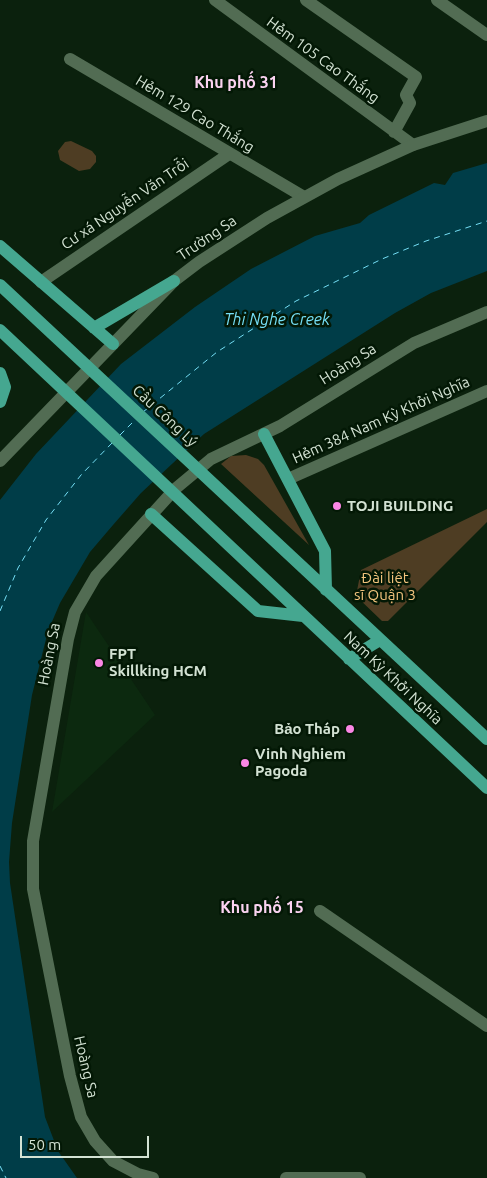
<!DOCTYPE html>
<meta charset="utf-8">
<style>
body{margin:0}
#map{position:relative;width:487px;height:1178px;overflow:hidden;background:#0b210d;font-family:Ubuntu,sans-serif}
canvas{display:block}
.scale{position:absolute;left:20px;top:1136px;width:129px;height:22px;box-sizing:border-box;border:2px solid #d3e2d3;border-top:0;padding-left:6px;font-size:15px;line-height:18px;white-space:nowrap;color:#d3e2d3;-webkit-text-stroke:4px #031805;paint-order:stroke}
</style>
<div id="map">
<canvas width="487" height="1178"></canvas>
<div class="scale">50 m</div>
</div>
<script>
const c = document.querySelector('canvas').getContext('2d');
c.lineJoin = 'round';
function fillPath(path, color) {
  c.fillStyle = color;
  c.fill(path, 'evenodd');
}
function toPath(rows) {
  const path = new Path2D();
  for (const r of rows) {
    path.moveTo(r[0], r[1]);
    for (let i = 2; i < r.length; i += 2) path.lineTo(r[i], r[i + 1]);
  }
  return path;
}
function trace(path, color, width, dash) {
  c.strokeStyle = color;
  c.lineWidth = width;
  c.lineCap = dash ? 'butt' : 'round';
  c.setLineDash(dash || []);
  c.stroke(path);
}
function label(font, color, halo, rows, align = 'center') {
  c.font = font + ' Ubuntu,sans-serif';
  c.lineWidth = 5;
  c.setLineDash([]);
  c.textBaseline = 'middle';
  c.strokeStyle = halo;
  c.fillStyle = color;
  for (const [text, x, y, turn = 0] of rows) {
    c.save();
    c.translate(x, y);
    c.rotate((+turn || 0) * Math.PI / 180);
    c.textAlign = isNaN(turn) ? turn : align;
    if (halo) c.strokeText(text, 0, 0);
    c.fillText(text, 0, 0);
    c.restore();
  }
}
fillPath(toPath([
 [86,612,155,715,52,812]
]), '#0c290f');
fillPath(toPath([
 [71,141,92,151,96,156,96,162,90,169,79,171,60,160,58,151,65,142],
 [246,455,258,459,264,465,309,545,221,464,231,456],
 [487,509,487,522,388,621,382,621,356,596,361,570]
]), '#4e3d23');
fillPath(toPath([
 [487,163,487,271,431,293,395,313,204,434,141,493,113,525,90,552,60,603,48,631,32,695,12,823,9,862,10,883,45,1117,58,1151,77,1178,0,1178,0,500,36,454,121,364,195,307,251,269,315,236,360,223,369,215,434,183,445,185,453,173]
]), '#003d48');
trace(toPath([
 [143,412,217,352,296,301,382,259,426,241,487,221],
 [120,435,135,420],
 [0,611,18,568,46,520,81,475,112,443],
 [0,1166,6,1178]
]), '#75dff6', 1, [6, 5]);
trace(toPath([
 [215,0,413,145],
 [306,0,416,77,406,95,410,103,394,132],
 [437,0,487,35],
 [70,59,304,197],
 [41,282,229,154],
 [288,479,487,391],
 [320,911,487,1026]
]), '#526c53', 12);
trace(toPath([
 [0,461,174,281,199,262,267,218,338,179,413,145,487,121],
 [153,1178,138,1174,113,1161,95,1141,81,1117,70,1076,33,889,33,841,68,639,75,612,96,576,175,489,211,459,280,426,414,343,487,312],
 [286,1178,360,1178]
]), '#526c53', 12);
trace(toPath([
 [0,246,113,344],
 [0,285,487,739],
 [94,328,174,281],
 [0,330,487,788],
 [0,373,5,387,0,402],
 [264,434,325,551,326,590],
 [151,514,258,611,303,616],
 [349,659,380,640]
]), '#45a790', 12);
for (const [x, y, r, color] of [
 [337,506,5,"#fb87e5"],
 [99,663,5,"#fb87e5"],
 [350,729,5,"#fb87e5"],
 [245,763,5,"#fb87e5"]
]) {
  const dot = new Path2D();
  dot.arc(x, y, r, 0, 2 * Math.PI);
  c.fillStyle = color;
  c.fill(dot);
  trace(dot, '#031805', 2);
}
label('15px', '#d3e2d3', '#031805', [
 ["Hẻm 105 Cao Thắng",323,60,36],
 ["Hẻm 129 Cao Thắng",195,114,31],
 ["Cư xá Nguyễn Văn Trỗi",125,204,-34],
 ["Trường Sa",207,238,-34],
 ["Hoàng Sa",348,364,-32],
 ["Cầu Công Lý",165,416,43],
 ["Hẻm 384 Nam Kỳ Khởi Nghĩa",381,420,-24],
 ["Hoàng Sa",49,654,-79],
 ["Nam Kỳ Khởi Nghĩa",393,678,43],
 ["Hoàng Sa",86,1067,77]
]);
label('bold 15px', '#d3e2d3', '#031805', [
 ["TOJI BUILDING",347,506],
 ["FPT",109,654],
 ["Skillking HCM",109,671],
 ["Bảo Tháp",340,729,"right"],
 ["Vinh Nghiem",255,754],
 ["Pagoda",255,771]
], 'left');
label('15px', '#f3c47e', '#031805', [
 ["Đài liệt",385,578],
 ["sĩ Quận 3",385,595]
]);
label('bold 16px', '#fbd3f1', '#031805', [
 ["Khu phố 31",236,83],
 ["Khu phố 15",262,908]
]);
label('italic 16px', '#75dff6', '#031805', [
 ["Thi Nghe Creek",277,320]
]);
</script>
